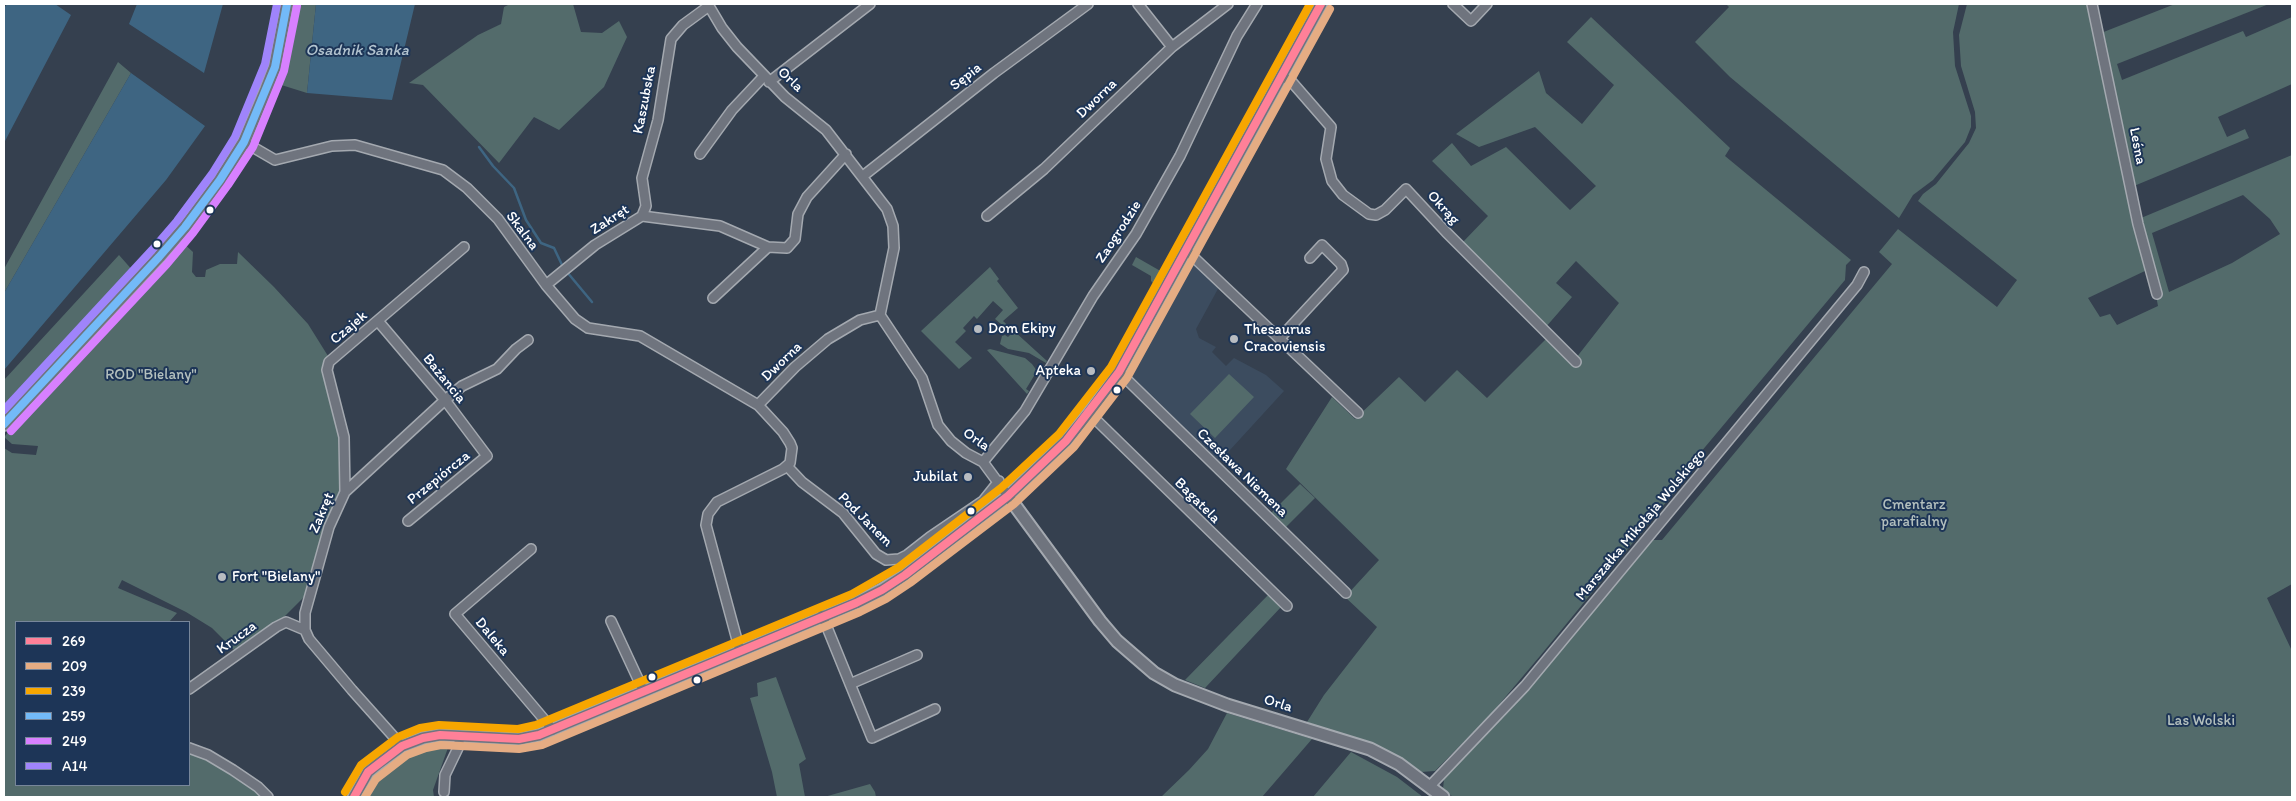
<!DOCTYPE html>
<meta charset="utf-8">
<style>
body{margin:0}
#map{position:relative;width:2296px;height:801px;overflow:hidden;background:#35404f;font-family:Itim,sans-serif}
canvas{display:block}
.frame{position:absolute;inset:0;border:5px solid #fff;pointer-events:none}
.legend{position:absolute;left:15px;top:621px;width:175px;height:165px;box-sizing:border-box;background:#1d3557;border:1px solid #77869a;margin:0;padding:6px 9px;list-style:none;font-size:15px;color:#fff}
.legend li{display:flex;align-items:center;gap:10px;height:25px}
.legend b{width:25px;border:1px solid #77869a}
</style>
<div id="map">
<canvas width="2296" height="801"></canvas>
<div class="frame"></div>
<ul class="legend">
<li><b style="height:6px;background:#ff8098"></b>269</li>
<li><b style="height:6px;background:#e5ac83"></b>209</li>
<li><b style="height:6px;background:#f7a600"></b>239</li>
<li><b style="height:6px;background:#73baf8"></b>259</li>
<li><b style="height:6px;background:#d880ff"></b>249</li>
<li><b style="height:6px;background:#9f84fb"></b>A14</li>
</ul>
</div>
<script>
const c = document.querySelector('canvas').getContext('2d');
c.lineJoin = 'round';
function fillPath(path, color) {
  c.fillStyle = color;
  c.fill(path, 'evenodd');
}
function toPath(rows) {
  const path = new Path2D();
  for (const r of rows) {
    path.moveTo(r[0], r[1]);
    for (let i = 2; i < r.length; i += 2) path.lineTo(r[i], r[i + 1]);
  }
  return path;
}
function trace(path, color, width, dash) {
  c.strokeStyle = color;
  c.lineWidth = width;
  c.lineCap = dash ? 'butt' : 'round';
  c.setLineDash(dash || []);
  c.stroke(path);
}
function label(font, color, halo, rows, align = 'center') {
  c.font = font + ' Itim,sans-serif';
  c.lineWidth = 4;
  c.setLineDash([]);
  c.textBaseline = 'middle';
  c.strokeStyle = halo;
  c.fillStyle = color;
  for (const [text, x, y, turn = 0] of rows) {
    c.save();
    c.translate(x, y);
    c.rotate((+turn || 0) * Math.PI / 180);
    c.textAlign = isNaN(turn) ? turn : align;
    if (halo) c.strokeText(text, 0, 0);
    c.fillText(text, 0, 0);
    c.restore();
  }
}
fillPath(toPath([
 [1194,262,1219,287,1196,329,1199,338,1216,347,1212,352,1226,366,1234,358,1266,375,1284,391,1219,462,1130,377]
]), '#3c4c5f');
fillPath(toPath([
 [291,4,316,4,307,93,275,83],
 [510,4,573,4,581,32,602,33,619,21,627,37,604,87,559,130,534,117,499,163,423,85,409,83,478,35,501,24,504,7],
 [1726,4,1959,4,1953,32,1955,66,1971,116,1971,127,1965,142,1933,180,1913,195,1899,218,1730,77,1695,42,1729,7],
 [1967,4,2089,4,2147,270,2088,298,2100,317,2110,314,2117,325,2158,306,2141,218,2292,155,2292,584,2267,598,2292,651,2292,797,1453,797,1443,789,1444,779,1511,709,1653,540,1662,540,1892,264,1879,252,1898,229,1997,307,2017,280,1918,201,1923,194,1936,184,1969,143,1976,128,1975,112,1961,66,1959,35],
 [2243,195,2270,219,2280,234,2232,263,2169,292,2152,233],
 [2175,4,2269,4,2117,64,2122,80,2243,31,2246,37,2292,17,2292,84,2218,117,2227,137,2245,129,2249,138,2134,186,2118,105,2101,33],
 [1591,17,1730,148,1725,156,1851,260,1846,265,1845,280,1685,471,1686,478,1540,656,1491,714,1435,771,1421,772,1382,750,1307,722,1324,695,1377,627,1345,597,1379,560,1286,469,1332,397,1355,419,1399,377,1425,402,1457,370,1487,398,1548,337,1580,367,1576,358,1619,303,1576,261,1556,283,1572,297,1545,328,1462,243,1488,216,1432,161,1452,143,1471,166,1506,147,1570,210,1596,186,1535,127,1479,147,1456,134,1539,71,1546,93,1582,124,1614,85,1567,42],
 [118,62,131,73,4,293,4,269],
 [182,242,193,252,192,272,196,277,205,277,206,270,220,264,237,264,238,252,274,287,308,324,328,356,323,372,340,421,341,495,326,520,307,594,281,620,235,651,212,628,186,612,122,580,118,588,177,613,169,622,16,622,16,785,189,785,189,751,206,757,256,790,262,797,4,797,4,448,12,453,36,455,38,446,12,444,4,437],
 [119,255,134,272,4,407,4,380],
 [1136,257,1164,273,1156,286,1151,281,1151,276,1132,265],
 [990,267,999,279,997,281,1018,308,1003,321,1047,361,1046,363,1029,353,1008,349,1000,344,1002,336,1005,335,1008,337,1012,333,995,319,1003,310,993,301,977,319,974,316,963,328,966,331,955,342,972,358,959,369,921,331],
 [990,349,1025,358,1032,364,1037,371,1026,389,1029,391,1027,394,987,350],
 [1229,374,1254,397,1215,438,1190,414],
 [1300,484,1315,498,1286,527,1271,513],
 [1270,593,1282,606,1205,688,1185,680],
 [776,677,806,759,799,764,805,797,777,797,772,772,750,698,758,696,757,683],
 [1227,713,1312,739,1262,797,1161,797,1189,770,1208,749],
 [450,742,433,790,434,797,368,797,374,782,394,763,418,746],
 [1351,752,1397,777,1423,797,1313,797],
 [870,784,875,792,876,797,824,797]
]), '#536b6b');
fillPath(toPath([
 [7,4,55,4,71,15,4,143,4,8],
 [137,4,223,4,204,73,129,24],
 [316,4,415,4,392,100,307,93],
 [131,73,205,126,166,180,4,370,4,293]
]), '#3e6582');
trace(toPath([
 [479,147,493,166,514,188,526,220,541,243,554,248,563,267],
 [567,272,592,302]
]), '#3e6582', 2.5);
const minor = toPath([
 [1138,4,1172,47],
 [1453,4,1471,21,1487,4],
 [2092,4,2138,224,2157,294],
 [709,6,722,28,737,47,785,97,826,130,887,209,893,226,894,248,880,315,922,378,938,425,951,441,966,453,983,462,1008,496],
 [1281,76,1291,81,1331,127,1326,159,1332,181,1343,195,1369,214,1376,215,1385,210,1406,189,1446,232,1576,362],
 [769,82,870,4],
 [244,142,275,160,332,146,355,145,443,170,467,188,498,219,546,285,575,319,588,328,640,336,758,405,783,432,790,443,792,448,790,463,783,469,717,502,708,514,706,525,740,651],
 [700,154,732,110,764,76],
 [863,176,994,73,1088,4],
 [642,216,720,226,768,247,787,248,795,239,798,214,807,197,846,154],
 [642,216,646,206,642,178,658,120,671,39,683,25,709,6],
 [987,216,1044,169,1172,47,1228,4],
 [1186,250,1358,413],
 [546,285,595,245,642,216],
 [713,298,768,247],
 [378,321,445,400,487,456,408,521],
 [1280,338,1343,270,1341,264,1322,245,1310,258],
 [1119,372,1346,593],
 [758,405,795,367,828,339,860,320,880,315],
 [1089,413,1287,606],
 [983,462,1025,411,1093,296,1136,234,1180,156,1237,36,1257,4],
 [787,466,802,482,843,513,876,554,886,560,899,559,907,555,930,537,983,501,999,481],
 [345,492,344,437,327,370,329,362,464,247],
 [531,549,455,614,553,730],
 [822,615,872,738,935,709],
 [611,621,644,692],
 [850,684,917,655],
 [189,689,276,627,286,622,305,630],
 [402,746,352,690,309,639,305,630,305,613,329,527,345,492,445,400,462,386,497,369,516,349,528,340],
 [189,748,208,755,233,770,258,787,268,797],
 [1429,787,1525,686,1857,285,1864,272],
 [444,792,445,775,458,748,460,736]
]);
const tertiary = toPath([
 [1008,496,1100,621,1117,641,1154,673,1175,685,1227,705,1370,749,1399,764,1443,797],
 [354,797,368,772,379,763,402,746,423,738,440,735,519,739,539,735,856,603,882,590,905,575,1008,496,1066,441,1089,413,1119,372,1321,4]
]);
const secondary = toPath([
 [4,424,159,257,185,227,220,180,244,142,266,90,275,67,287,4]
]);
trace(minor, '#a4a9b0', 12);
trace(tertiary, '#a4a9b0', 15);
trace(secondary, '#a4a9b0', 16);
trace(minor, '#6f747e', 9);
trace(tertiary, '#6f747e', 11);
trace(secondary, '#6f747e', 12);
trace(toPath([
 [354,797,368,772,402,746,423,738,440,735,519,739,539,735,856,603,882,590,905,575,1008,496,1066,441,1119,372,1321,4]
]), '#ff8098', 8);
trace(toPath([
 [365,797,376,779,407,755,426,748,441,745,519,749,542,745,860,612,886,599,910,583,1014,504,1074,447,1127,378,1330,9]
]), '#e5ac83', 8);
trace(toPath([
 [345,792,361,765,398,737,420,728,439,725,518,729,536,725,852,594,899,567,1001,488,1059,434,1111,367,1310,4]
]), '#f7a600', 8);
trace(toPath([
 [4,424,159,257,185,227,220,180,244,142,275,67,287,4]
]), '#73baf8', 8);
trace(toPath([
 [11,431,167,264,193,233,228,185,253,147,284,71,297,6]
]), '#d880ff', 8);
trace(toPath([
 [4,410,152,250,177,221,212,174,235,137,265,64,277,4]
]), '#9f84fb', 8);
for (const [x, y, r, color] of [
 [210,210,4.5,"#fff"],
 [157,244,4.5,"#fff"],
 [978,329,5,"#b8bcc1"],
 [1234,339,5,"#b8bcc1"],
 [1091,371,5,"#b8bcc1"],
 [1117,390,4.5,"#fff"],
 [968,477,5,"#b8bcc1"],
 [971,511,4.5,"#fff"],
 [222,577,5,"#b8bcc1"],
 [652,677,4.5,"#fff"],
 [697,680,4.5,"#fff"]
]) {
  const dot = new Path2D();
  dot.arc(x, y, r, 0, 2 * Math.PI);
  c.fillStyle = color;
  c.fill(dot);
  trace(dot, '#1d3557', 2);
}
label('15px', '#fff', '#1d3557', [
 ["Sępia",966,77,-38],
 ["Orla",790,80,43],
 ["Dworna",1097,99,-44],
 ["Kaszubska",645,100,-79],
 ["Leśna",2137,146,79],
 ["Okrąg",1443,208,47],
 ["Zakręt",610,220,-33],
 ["Skalna",522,231,53],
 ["Zaogrodzie",1119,232,-57],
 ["Czajek",349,328,-40],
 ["Dworna",782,362,-44],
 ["Bażancia",444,379,51],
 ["Orla",976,440,35],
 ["Czesława Niemena",1242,473,44],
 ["Przepiórcza",439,478,-39],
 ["Bagatela",1197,501,45],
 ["Zakręt",322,513,-67],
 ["Pod Janem",865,520,45],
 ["Marszałka Mikołaja Wolskiego",1641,525,-50],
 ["Daleka",492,637,50],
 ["Krucza",237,638,-36],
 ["Orla",1278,704,17]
]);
label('15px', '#fff', '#1d3557', [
 ["Dom Ekipy",988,329],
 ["Thesaurus",1244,330],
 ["Cracoviensis",1244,347],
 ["Apteka",1081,371,"right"],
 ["Jubilat",958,477,"right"],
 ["Fort \"Bielany\"",232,577]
], 'left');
label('15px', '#b4c0be', '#1d3557', [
 ["ROD \"Bielany\"",151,375],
 ["Cmentarz",1914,505],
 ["parafialny",1914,522],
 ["Las Wolski",2201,721]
]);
label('italic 16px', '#b2c3cf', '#1d3557', [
 ["Osadnik Sanka",357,51]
]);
</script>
